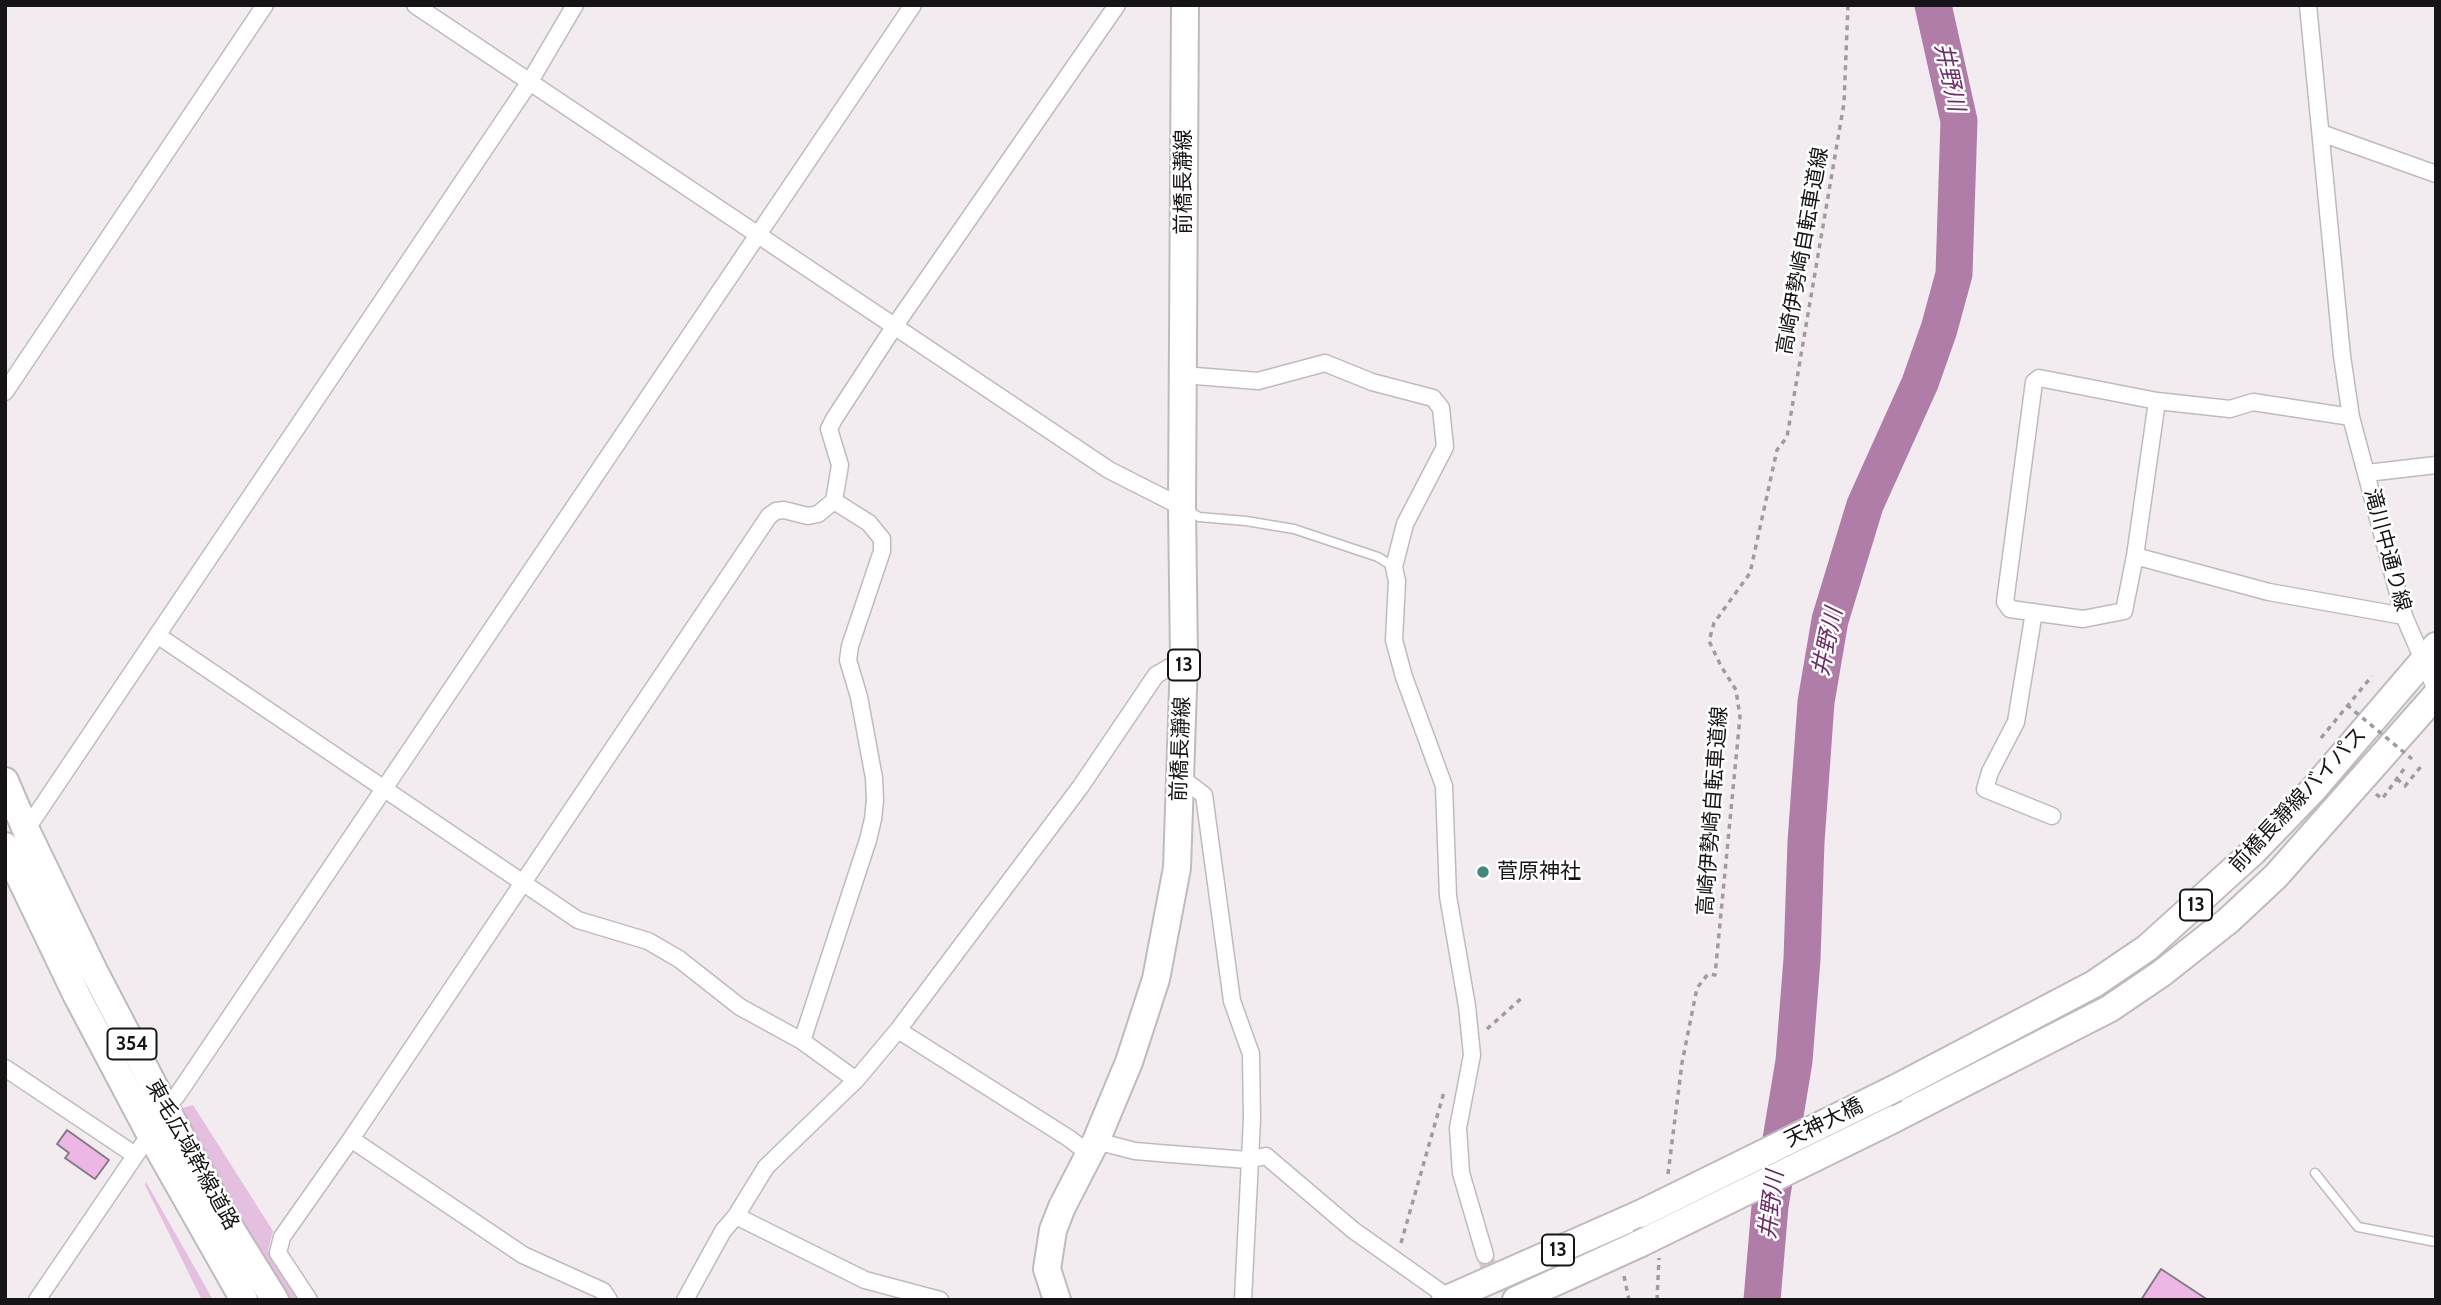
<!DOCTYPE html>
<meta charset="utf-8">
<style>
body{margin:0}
#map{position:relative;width:2441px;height:1305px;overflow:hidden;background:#f2ecf1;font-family:Cabin,sans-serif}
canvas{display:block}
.frame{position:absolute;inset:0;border:7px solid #161416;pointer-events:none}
</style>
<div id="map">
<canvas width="2441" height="1305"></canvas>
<div class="frame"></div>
</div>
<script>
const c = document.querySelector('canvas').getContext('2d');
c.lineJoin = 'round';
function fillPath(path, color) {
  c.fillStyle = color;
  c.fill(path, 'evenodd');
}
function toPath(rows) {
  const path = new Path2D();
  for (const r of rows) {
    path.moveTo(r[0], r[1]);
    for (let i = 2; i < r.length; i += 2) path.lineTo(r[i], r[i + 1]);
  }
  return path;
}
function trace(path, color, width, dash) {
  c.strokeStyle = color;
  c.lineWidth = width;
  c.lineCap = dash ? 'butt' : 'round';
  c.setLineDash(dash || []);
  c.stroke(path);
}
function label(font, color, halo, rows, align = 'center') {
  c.font = font + ' Cabin,"Noto Sans JP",sans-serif';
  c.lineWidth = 5;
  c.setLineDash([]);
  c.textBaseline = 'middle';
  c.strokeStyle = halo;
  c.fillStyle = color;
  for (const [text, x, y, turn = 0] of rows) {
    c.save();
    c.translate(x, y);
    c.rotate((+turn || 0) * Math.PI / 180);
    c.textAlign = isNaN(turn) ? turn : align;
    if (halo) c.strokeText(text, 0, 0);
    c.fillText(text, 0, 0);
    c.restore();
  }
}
fillPath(toPath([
 [193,1105,273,1231,268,1251,302,1300,290,1300,252,1241,178,1109],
 [146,1182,195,1268,213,1300,202,1300,145,1185]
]), '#e5bfdf');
trace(toPath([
 [1762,1300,1770,1206,1794,1061,1802,959,1806,842,1816,702,1830,620,1865,505,1920,383,1939,329,1954,274,1959,121,1933,5]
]), '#b07da9', 37);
const building = toPath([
 [67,1130,109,1160,95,1179,65,1158,69,1153,57,1144,67,1130],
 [2161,1269,2208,1300,2141,1300,2161,1269]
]);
fillPath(building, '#edb6e5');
trace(building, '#827c81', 2);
trace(toPath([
 [1485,1255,1498,1300]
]), '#d1ccd0', 16, [16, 8]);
const service = toPath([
 [1187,510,1199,517,1246,521,1294,529,1378,557,1394,567],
 [2315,1173,2358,1227,2436,1242]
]);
const minor = toPath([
 [415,5,1109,470,1182,507],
 [2308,5,2342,356,2351,417,2404,616,2436,690],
 [2321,133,2436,174],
 [1183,375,1258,381,1325,363,1372,382,1433,398,1441,408,1445,447,1405,524,1394,567,1397,581,1394,640,1404,677,1444,786,1448,896,1467,1006,1472,1055,1458,1128,1461,1173,1485,1255],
 [5,392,265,5],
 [2157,401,2135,556,2124,611,2083,619,2010,609,2005,602,2034,382,2039,378,2157,401,2230,409,2253,402,2351,417],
 [2367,473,2436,465],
 [2135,556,2269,592,2404,616],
 [2034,612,2016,722,1990,772,1985,789,2052,816],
 [157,635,578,920,648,941,679,959,740,1007,802,1041,856,1080],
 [1179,776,1204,795,1232,1001,1251,1054,1252,1119,1243,1300],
 [26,830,529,83,575,5],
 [898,1030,1070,1139,1089,1154],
 [802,1041,868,840,873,819,875,800,874,778,859,697,848,660,850,646,882,551,882,539,869,523,834,501],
 [5,1068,135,1155],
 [166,1109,178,1094,913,5],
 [351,1139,523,1255,603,1291,609,1300],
 [1096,1141,1135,1151,1171,1154,1248,1160,1266,1156,1353,1230,1449,1298],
 [736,1216,865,1280,940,1300],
 [37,1300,150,1134],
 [309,1300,278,1253,282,1237,351,1139,769,516,776,511,784,510,808,516,818,514,834,501,840,465,829,429,834,419,894,327,1117,5],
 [685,1300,723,1231,736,1216,766,1167,856,1080,898,1030,1081,786,1156,675,1184,659]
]);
const primary = toPath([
 [1896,1088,2094,984,2147,948,2253,852,2312,791,2436,646],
 [1894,1119,2109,1009,2162,973,2229,920,2276,876,2436,695],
 [1057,1300,1047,1269,1053,1230,1062,1207,1096,1141,1129,1062,1156,979,1177,868,1184,659,1182,507,1185,5],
 [1445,1300,1640,1214],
 [1516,1300,1639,1244]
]);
const trunk = toPath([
 [5,781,26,830,94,971,166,1109,231,1229,275,1300],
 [5,846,77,996,150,1134,244,1300]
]);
trace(service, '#c0babf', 11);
trace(minor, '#c0babf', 19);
trace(primary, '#c0babf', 30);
trace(trunk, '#c0babf', 30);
trace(toPath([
 [2321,738,2372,676],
 [2397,779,2405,786,2423,764],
 [2376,794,2382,799,2404,769],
 [1487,1029,1524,996],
 [1668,1174,1682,1063,1697,988,1708,974,1715,975,1740,717,1736,690,1721,666,1709,641,1714,623,1750,573,1777,450,1787,437,1844,103,1848,5],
 [1401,1243,1444,1092],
 [1624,1276,1629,1300],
 [1657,1300,1659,1258]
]), '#9f9b9f', 3.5, [5, 5]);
trace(service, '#fff', 8);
trace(minor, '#fff', 16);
trace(primary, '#fff', 26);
trace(trunk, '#fff', 26);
const primaryBridge = toPath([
 [1640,1214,1896,1088],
 [1639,1244,1894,1119]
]);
trace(primaryBridge, '#c0babf', 30, []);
trace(toPath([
 [2347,705,2412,759]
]), '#9f9b9f', 3.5, [5, 5]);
trace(primaryBridge, '#fff', 26);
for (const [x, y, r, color] of [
 [1483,872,7,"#44897d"]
]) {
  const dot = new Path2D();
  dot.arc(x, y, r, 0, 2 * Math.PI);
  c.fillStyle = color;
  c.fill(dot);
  trace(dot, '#fff', 2.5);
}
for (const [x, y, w] of [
 [1184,665,32],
 [2196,905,32],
 [132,1044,49],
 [1558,1250,32]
]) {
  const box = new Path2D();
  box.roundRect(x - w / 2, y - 15.5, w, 31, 5);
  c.fillStyle = '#fff';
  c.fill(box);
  trace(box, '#161416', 2);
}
label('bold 19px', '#161416', null, [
 ["13",1184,665],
 ["13",2196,905],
 ["354",132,1044],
 ["13",1558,1250]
]);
label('21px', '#161416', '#fff', [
 ["前橋長瀞線",1184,182,-90],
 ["高崎伊勢崎自転車道線",1803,251,-80],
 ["滝川中通り線",2387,550,75],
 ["前橋長瀞線",1181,749,-88],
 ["前橋長瀞線バイパス",2298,800,-47],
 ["高崎伊勢崎自転車道線",1713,811,-86],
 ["天神大橋",1824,1123,-26],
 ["東毛広域幹線道路",192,1155,61]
]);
label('21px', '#161416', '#fff', [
 ["菅原神社",1497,872]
], 'left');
label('italic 23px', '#6d2e67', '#fff', [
 ["井野川",1949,77,78],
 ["井野川",1828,642,-78],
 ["井野川",1772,1205,-83]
]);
</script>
